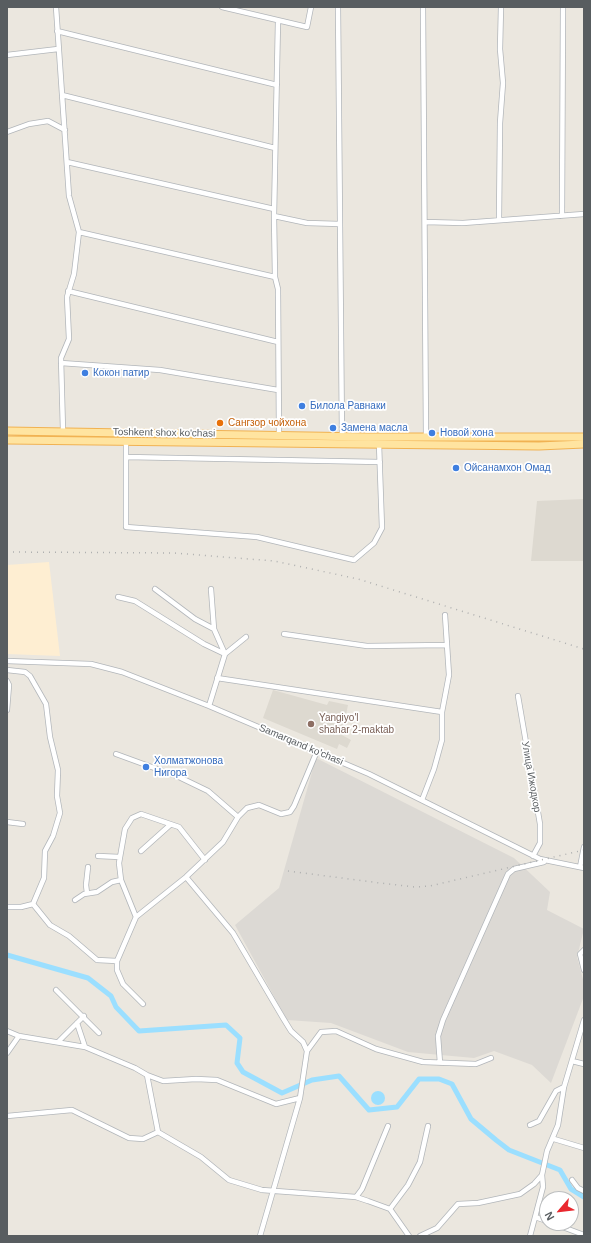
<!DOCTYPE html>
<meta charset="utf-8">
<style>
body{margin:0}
#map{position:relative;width:591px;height:1243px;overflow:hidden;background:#ebe7df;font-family:Helvetica,sans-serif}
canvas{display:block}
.frame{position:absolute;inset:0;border:8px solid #585d60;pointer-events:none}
.north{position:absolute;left:539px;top:1191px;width:40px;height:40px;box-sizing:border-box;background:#fff;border:1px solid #bcbebf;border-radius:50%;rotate:242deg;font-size:11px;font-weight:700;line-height:16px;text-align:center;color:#585d60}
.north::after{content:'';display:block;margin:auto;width:14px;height:18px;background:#e9282f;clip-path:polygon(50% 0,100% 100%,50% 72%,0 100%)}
</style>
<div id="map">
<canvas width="591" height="1243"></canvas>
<div class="frame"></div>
<div class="north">N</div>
</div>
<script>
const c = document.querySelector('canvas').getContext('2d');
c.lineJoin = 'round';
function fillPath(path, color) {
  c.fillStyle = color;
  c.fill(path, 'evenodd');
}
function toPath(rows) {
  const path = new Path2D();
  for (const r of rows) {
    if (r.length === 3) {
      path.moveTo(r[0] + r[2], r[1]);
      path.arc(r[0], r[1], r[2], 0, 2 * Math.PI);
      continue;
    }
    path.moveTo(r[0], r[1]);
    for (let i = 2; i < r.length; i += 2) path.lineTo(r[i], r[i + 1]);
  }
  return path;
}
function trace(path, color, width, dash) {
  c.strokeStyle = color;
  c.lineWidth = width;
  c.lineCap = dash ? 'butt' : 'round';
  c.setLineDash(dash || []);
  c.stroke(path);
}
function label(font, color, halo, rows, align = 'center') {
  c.font = font + ' Helvetica,sans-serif';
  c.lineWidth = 3.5;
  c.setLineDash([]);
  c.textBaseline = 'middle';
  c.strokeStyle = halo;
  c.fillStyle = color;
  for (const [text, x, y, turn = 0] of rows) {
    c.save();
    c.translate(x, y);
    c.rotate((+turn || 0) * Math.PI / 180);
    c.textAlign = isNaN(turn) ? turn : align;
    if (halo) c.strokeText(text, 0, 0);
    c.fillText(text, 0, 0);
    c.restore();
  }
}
fillPath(toPath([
 [49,562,60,656,7,654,7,565]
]), '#feeed2');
fillPath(toPath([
 [316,758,514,858,550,892,547,910,584,929,577,957,584,983,584,996,551,1083,532,1065,494,1051,474,1058,408,1052,331,1023,287,1020,235,925,279,888]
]), '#dcd9d4');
fillPath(toPath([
 [584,499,584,561,531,561,537,501],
 [273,690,327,705,329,701,348,705,342,735,351,740,347,748,339,744,337,749,263,718]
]), '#ddd9d0');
fillPath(toPath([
 [378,1098,7]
]), '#9bdfff');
trace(toPath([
 [7,955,88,978,111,996,116,1007,139,1031,226,1025,240,1038,237,1063,243,1072,282,1093,312,1080,339,1076,369,1110,397,1107,419,1079,439,1079,452,1084,471,1119,496,1140,509,1150,560,1170,571,1189,584,1197]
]), '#9bdfff', 5);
const minor = toPath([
 [56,7,69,196,79,232,74,274,67,297,69,339,61,358,63,431],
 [222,7,307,27,311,7],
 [338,7,342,437],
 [423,7,426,437],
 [278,21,274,216,275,277,278,289,279,435],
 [57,31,277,85],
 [7,55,58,49],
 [62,95,275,148],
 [7,132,29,124,48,121,65,130],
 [67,162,274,209],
 [274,216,307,223,340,224],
 [562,216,563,7],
 [499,219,500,123,503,83,500,49,501,7],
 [425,222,463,223,584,214],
 [79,232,275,277],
 [68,291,278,342],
 [61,363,160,370,278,390],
 [126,441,126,527,257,537,354,560,374,543,382,528,379,444],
 [126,457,380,462],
 [155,589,195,619,214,629],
 [211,589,214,629,225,654],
 [118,597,135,601,204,644,225,654],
 [284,634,367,646,447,645],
 [7,661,91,664,122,672,209,706,369,774,540,859,584,868],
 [7,670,25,672,30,676,46,704,50,737,58,770,57,796,60,813,53,836,45,851,44,878,33,904,21,907,7,907],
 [217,678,442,712],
 [7,681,9,685,7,710],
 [518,696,540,824,540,843,533,856],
 [209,706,225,654,246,637],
 [116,754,179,777,208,791,238,817],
 [422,800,434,769,442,740,442,712,449,675,445,615],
 [7,822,23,824],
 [141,851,170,825],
 [98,856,120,857],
 [580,867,584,847],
 [186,877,233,933,283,1018,291,1031,303,1042,307,1051],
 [87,893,86,885,88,867],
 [75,900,84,894,97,892,112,882,121,880],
 [33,904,50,925,69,936,97,960,117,961],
 [136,917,121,880,119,863,125,829,132,818,141,814,179,827,205,860],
 [584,950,580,954,584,970],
 [56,990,99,1033],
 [143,1004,123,984,117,970,117,961,136,917,186,877,223,842,238,817,247,808,259,805,281,814,290,812,294,806,317,751],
 [77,1023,85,1047],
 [7,1031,19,1036],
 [59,1041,84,1016],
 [7,1053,19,1036,85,1047,135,1068,147,1075,158,1132,201,1157,229,1180,262,1190,356,1197,368,1201,390,1209,409,1236],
 [572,1061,584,1064],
 [440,1063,438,1036,443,1020,508,874,514,869,544,862],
 [147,1075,163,1081,196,1079,217,1080,276,1104,300,1098],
 [7,1116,72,1110,129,1138,143,1139,158,1132],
 [530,1125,539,1121,556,1091,564,1087],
 [554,1139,584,1148],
 [572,1180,578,1188,584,1191],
 [356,1197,362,1189,388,1126],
 [390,1209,408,1185,420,1162,428,1126],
 [535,1217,547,1221],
 [552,1223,584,1235],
 [260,1236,300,1098,307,1051,321,1032,336,1031,376,1049,423,1062,476,1064,491,1058],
 [420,1236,437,1228,458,1204,478,1203,520,1194,534,1184,542,1175],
 [530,1236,543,1187,542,1175,547,1151,558,1125,564,1087,584,1020]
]);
const primary = toPath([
 [7,431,369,437,584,437],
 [7,440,539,446,584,444]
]);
trace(minor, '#b2b6ba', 6);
trace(primary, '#f1b252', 9);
trace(minor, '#fff', 4.5);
trace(primary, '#ffe4a0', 7);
trace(toPath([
 [7,552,174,553,274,561,358,579,584,649],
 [288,871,380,883,415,887,430,886,584,850]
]), '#afb0b0', 1.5, [1, 5]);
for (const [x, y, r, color] of [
 [85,373,4,"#3f7fe0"],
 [302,406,4,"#3f7fe0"],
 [220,423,4,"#e8710a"],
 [333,428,4,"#3f7fe0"],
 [432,433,4,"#3f7fe0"],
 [456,468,4,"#3f7fe0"],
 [311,724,4,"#8d6e63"],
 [146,767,4,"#3f7fe0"]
]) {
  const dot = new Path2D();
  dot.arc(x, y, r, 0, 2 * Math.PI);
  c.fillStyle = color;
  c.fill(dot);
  trace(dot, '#fff', 1.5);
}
label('10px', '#366cbe', '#fff', [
 ["Кокон патир",93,373],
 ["Билола Равнаки",310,406],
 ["Замена масла",341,428],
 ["Новой хона",440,433],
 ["Ойсанамхон Омад",464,468],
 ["Холматжонова",154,761],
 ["Нигора",154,773]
], 'left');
label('10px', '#c56008', '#fff', [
 ["Сангзор чойхона",228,423]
], 'left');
label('10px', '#585d60', '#fff', [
 ["Toshkent shox ko'chasi",164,433,1],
 ["Samarqand ko'chasi",301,745,23],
 ["Улица Ижодкор",531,777,80]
]);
label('10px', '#785e54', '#fff', [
 ["Yangiyo'l",319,718],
 ["shahar 2-maktab",319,730]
], 'left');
</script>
